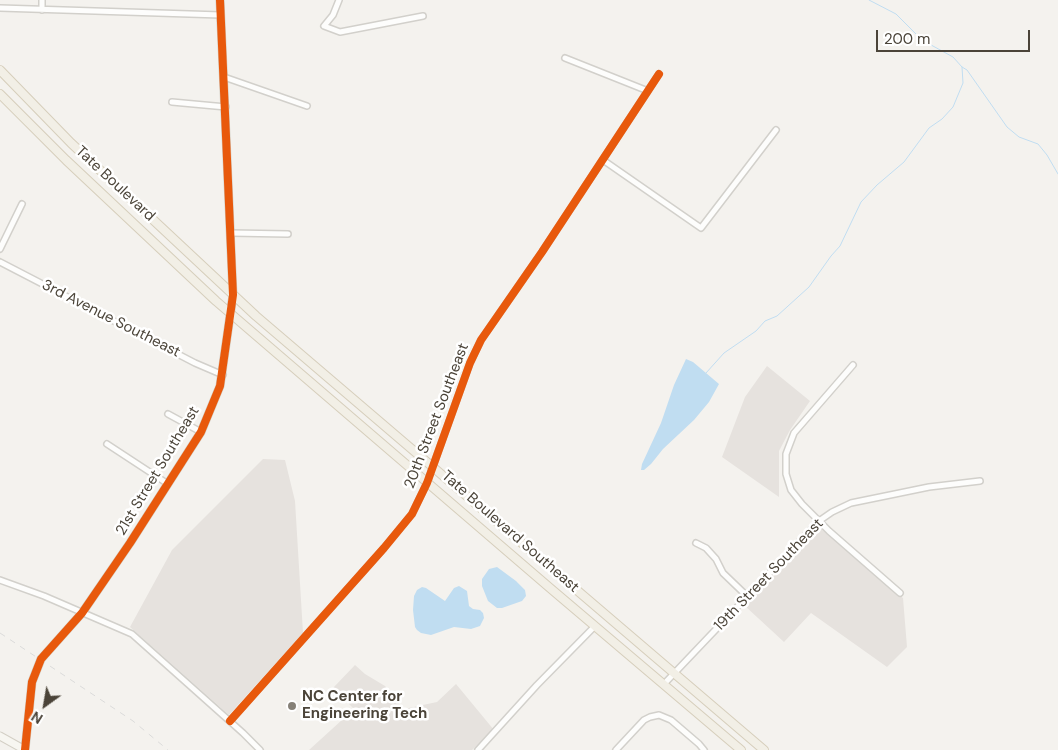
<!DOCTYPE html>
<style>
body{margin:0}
#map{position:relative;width:1058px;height:750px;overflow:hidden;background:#f4f2ee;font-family:"DM Sans",sans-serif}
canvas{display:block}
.north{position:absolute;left:20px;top:680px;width:50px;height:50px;-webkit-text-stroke:4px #fff;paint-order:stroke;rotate:212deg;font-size:14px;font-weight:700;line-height:20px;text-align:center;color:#4b4439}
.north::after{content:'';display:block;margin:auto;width:18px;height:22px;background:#4b4439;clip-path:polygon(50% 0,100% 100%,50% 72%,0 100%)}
.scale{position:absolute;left:876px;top:30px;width:154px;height:22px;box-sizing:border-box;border:2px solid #4b4439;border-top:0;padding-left:6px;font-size:15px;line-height:18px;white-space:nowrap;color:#4b4439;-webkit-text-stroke:4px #fff;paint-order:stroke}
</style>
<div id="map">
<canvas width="1058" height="750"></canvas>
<div class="north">N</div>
<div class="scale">200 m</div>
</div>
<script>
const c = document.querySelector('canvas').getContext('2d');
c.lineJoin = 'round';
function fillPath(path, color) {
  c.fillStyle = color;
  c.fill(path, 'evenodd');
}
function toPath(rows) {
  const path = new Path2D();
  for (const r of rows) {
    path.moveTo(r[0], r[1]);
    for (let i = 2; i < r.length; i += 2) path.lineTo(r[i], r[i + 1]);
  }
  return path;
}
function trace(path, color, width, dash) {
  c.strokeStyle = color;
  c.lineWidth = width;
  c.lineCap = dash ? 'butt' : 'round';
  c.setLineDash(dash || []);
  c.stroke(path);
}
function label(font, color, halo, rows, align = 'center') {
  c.font = font + ' "DM Sans",sans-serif';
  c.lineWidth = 5;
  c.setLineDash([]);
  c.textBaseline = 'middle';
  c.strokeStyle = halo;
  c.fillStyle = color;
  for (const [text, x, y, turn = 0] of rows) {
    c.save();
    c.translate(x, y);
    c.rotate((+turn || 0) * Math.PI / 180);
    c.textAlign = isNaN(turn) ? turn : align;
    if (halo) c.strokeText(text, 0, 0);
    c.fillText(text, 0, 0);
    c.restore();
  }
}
fillPath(toPath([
 [767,366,810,401,790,430,779,451,779,497,722,457,745,397],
 [263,459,285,460,295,501,303,633,229,715,130,627,172,550],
 [820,528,903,598,907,647,887,667,811,613,784,642,745,606],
 [355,665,365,674,385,686,404,709,437,702,456,684,494,730,472,750,309,750,354,709,333,688]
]), '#e6e2de');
fillPath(toPath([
 [686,359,693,362,719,384,709,402,694,420,663,449,651,464,644,470,641,470,642,464,661,423,674,385],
 [497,567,516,581,525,590,526,596,522,601,502,608,497,608,488,601,482,586,482,579,489,569],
 [459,586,467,591,469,606,473,609,480,610,483,613,484,618,480,626,471,629,454,627,431,635,421,633,417,630,415,627,413,610,414,596,417,590,422,587,426,588,445,601,454,588]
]), '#c0ddf1');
trace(toPath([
 [869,0,896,14,922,40,953,57,962,67,967,70,1007,127,1019,137,1038,144,1047,155,1058,174],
 [706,373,724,353,756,331,765,321,777,316,809,287,831,256,840,246,861,202,877,185,904,162,929,128,942,119,953,107,963,83,962,67]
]), '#c0ddf1', 1);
const street = toPath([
 [339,0,333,15,324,26,340,32,423,16],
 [0,8,221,15],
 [42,10,42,0],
 [565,58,648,91],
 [224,77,307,106],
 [172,102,226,107],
 [603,160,701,228,776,130],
 [231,233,288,234],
 [0,249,22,204],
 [0,262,195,363,223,375],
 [853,365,794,433,786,454,786,474,791,490,802,504,829,531,900,593],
 [168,414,201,432],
 [107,444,168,484],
 [696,543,706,548,716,559,723,573,748,597],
 [0,580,44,596,132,634,243,733,260,750],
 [664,684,819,521,832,512,851,503,895,494,929,487,980,481],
 [230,721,384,548,412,514,427,483,470,363,481,340,542,252,659,74],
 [478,750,537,685,595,626],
 [616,750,644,720,650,717,659,715,671,720,699,744,704,750]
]);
const secondary = toPath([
 [0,736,25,750],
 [25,750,32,682,41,659,82,613,130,543,201,432,220,386,233,295,220,0]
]);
const primary = toPath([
 [0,70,71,143,256,316,764,750],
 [0,94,66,160,216,301,550,588,741,750]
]);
trace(street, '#d2d0cb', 8);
trace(secondary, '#d3cfc5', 9);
trace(primary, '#d6cebb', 10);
trace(street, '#fdfdfc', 5);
trace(secondary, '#f7f6f1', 7);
trace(primary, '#f2efe6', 8);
trace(toPath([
 [0,633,133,721,168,750]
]), '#dbdbda', 1, [6, 6]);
trace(toPath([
 [230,721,384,548,412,514,427,483,470,363,481,340,542,252,659,74],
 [25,750,32,682,41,659,82,613,130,543,201,432,220,386,233,295,220,0]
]), '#e8590c', 8);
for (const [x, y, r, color] of [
 [292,706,5,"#868178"]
]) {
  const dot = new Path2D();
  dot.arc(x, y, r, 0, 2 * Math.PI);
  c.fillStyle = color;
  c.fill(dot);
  trace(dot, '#fff', 2);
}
label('15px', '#4b4439', '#fff', [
 ["Tate Boulevard",115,184,43],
 ["3rd Avenue Southeast",111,319,27],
 ["20th Street Southeast",437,416,-69],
 ["21st Street Southeast",158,471,-59],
 ["Tate Boulevard Southeast",510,532,41],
 ["19th Street Southeast",769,575,-46]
]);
label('bold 15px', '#4b4439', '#fff', [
 ["NC Center for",302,697],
 ["Engineering Tech",302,714]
], 'left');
</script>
